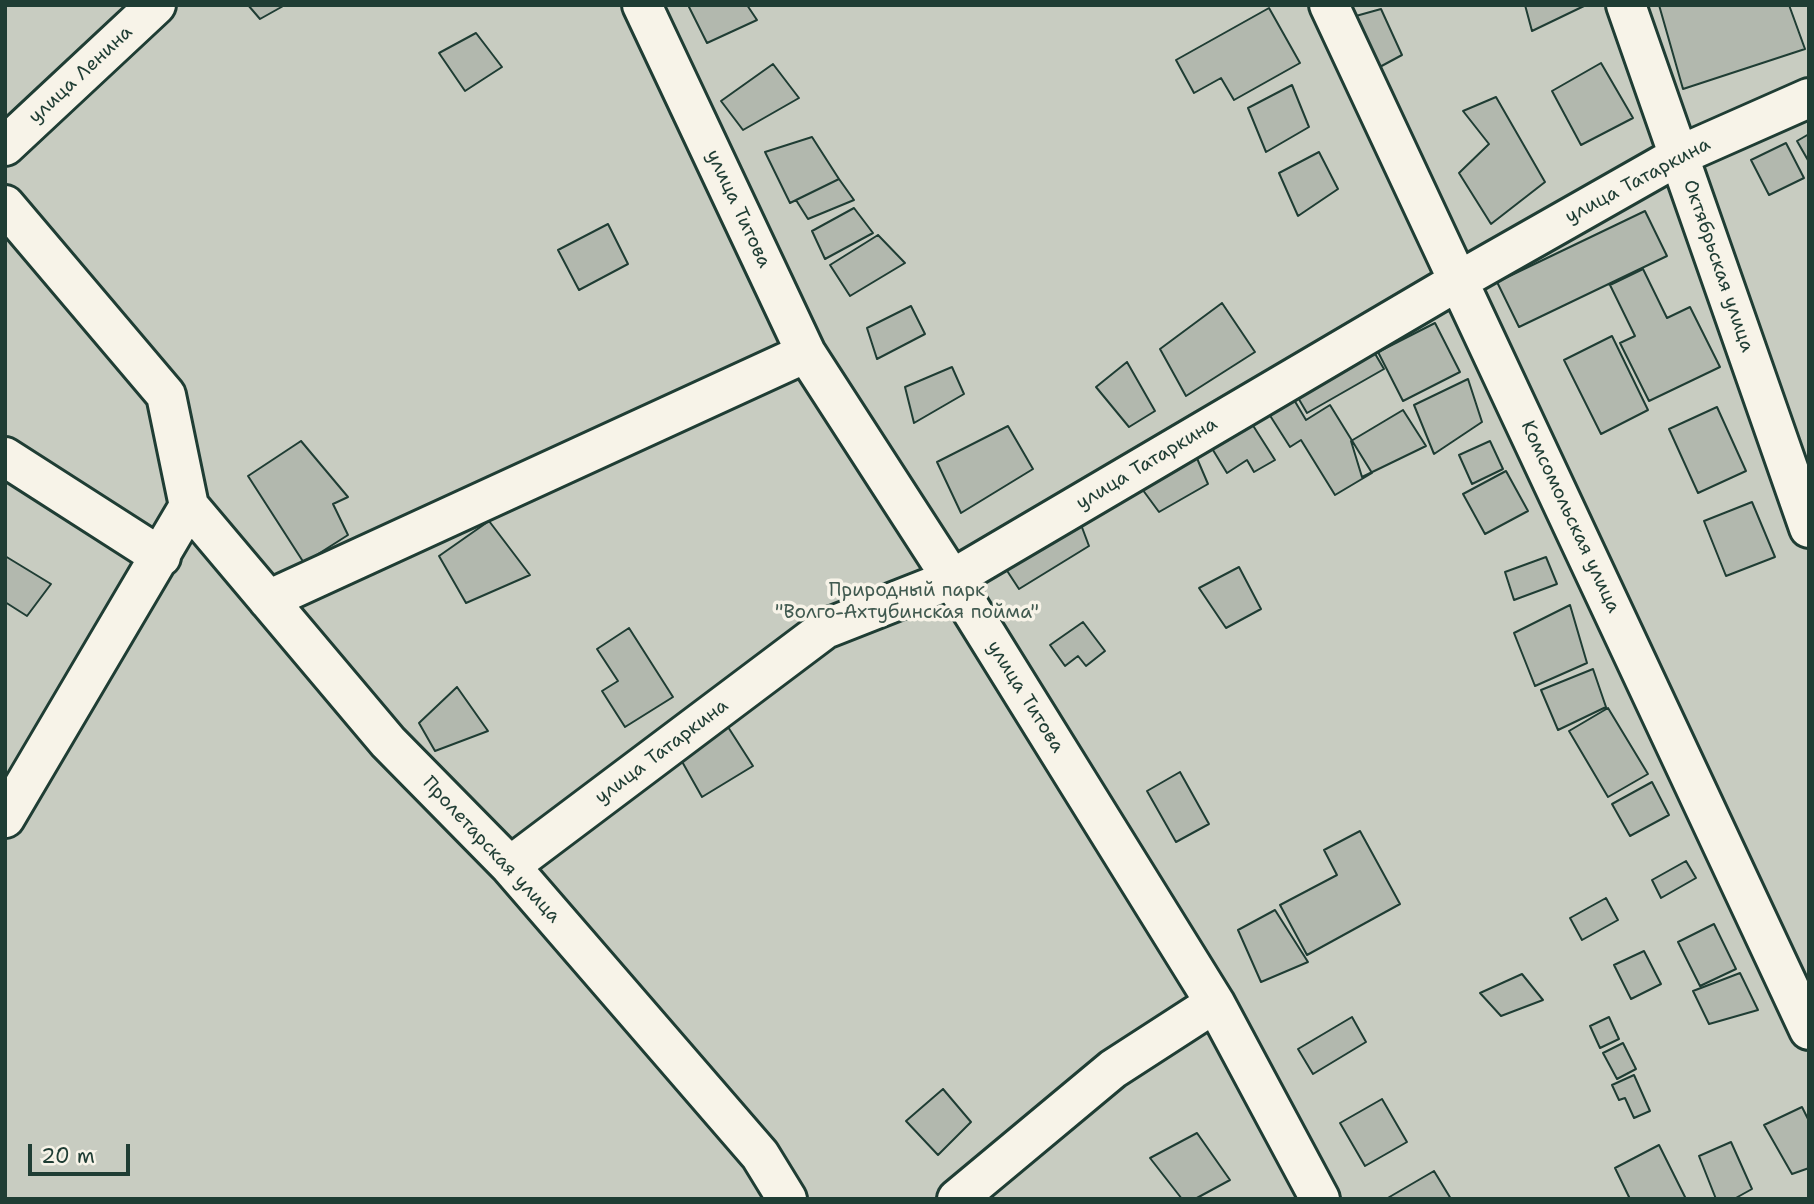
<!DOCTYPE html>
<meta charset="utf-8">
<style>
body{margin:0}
#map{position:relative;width:1814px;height:1204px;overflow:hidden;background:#eae8dd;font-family:"Shantell Sans",sans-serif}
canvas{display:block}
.frame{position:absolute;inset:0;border:7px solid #1f3d34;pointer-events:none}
.scale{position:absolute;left:28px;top:1144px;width:102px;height:32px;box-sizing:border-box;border:4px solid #1f3d34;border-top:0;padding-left:9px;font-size:21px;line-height:24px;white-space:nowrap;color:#1f3d34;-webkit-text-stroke:5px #f7f3e8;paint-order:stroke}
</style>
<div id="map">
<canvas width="1814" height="1204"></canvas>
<div class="frame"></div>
<div class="scale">20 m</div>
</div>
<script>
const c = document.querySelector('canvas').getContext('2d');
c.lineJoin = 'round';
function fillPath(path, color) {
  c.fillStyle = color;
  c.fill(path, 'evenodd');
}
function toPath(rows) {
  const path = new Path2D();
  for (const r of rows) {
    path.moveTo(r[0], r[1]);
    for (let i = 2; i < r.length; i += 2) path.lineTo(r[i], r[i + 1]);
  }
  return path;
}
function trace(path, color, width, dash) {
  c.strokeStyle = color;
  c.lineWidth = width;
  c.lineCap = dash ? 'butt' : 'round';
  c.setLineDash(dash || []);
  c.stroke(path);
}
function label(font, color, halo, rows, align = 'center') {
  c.font = font + ' "Shantell Sans",sans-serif';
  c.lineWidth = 7;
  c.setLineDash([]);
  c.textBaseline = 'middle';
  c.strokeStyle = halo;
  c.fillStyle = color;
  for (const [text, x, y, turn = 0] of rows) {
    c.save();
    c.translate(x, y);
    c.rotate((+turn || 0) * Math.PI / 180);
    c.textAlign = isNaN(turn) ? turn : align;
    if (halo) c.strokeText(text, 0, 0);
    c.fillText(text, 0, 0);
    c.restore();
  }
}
fillPath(toPath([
 [5,5,1809,5,1809,1199,5,1199]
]), '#c8ccc1');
const building = toPath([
 [248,5,285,5,260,19,248,5],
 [688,5,747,5,757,20,707,43,688,5],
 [1525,5,1584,5,1584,6,1532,31,1525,5],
 [1659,5,1789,5,1805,49,1683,89,1659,5],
 [1269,8,1300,63,1234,100,1221,78,1194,93,1176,60,1269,8],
 [1381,9,1402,55,1363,76,1345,19,1381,9],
 [476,33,502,67,465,91,439,53,476,33],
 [1601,63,1633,118,1581,145,1552,91,1601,63],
 [773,64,799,98,743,130,721,101,773,64],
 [1292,85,1309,127,1266,152,1248,108,1292,85],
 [1496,97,1545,182,1491,224,1459,173,1489,144,1463,111,1496,97],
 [1809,134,1809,162,1797,141,1809,134],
 [812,137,839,179,790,203,765,152,812,137],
 [1786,143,1804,178,1769,195,1751,160,1786,143],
 [1319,152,1338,189,1298,216,1279,173,1319,152],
 [839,179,854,200,808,219,796,200,839,179],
 [854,208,873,233,825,259,812,231,854,208],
 [1645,211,1667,256,1519,327,1497,282,1645,211],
 [608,224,628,264,579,290,558,250,608,224],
 [878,235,905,263,850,296,830,265,878,235],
 [1643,269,1667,318,1690,307,1720,367,1649,401,1620,343,1635,336,1610,285,1643,269],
 [1222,303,1255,352,1186,396,1160,349,1222,303],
 [911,306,925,334,877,359,867,328,911,306],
 [1435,323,1460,372,1403,401,1378,352,1435,323],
 [1612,336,1648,410,1601,434,1564,360,1612,336],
 [1367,340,1384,369,1307,413,1290,384,1367,340],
 [1127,362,1155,411,1129,427,1096,387,1127,362],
 [952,367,964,394,914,423,905,387,952,367],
 [1468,379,1482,422,1434,454,1414,405,1468,379],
 [1287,388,1306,420,1330,405,1372,473,1335,495,1301,440,1290,447,1262,403,1287,388],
 [1717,407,1746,471,1698,493,1669,429,1717,407],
 [1403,410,1426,446,1362,477,1351,441,1403,410],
 [1245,413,1275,460,1254,472,1247,460,1227,473,1205,437,1245,413],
 [1008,426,1033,469,961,513,937,462,1008,426],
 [301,441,348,497,333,504,348,535,304,563,248,476,301,441],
 [1490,441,1503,469,1472,484,1459,455,1490,441],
 [1193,449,1208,484,1159,512,1134,478,1193,449],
 [1506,471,1528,511,1485,534,1463,494,1506,471],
 [1752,502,1775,557,1726,576,1704,521,1752,502],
 [1077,514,1089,546,1019,589,1000,560,1077,514],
 [489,521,530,575,466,603,439,556,489,521],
 [5,556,51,584,27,616,5,602,5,556],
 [1546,557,1557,584,1514,600,1505,572,1546,557],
 [1239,567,1261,609,1226,628,1199,588,1239,567],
 [1570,605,1587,663,1535,686,1514,633,1570,605],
 [1083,622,1105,651,1086,666,1078,656,1065,666,1050,645,1083,622],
 [629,628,673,697,625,727,602,691,618,681,597,649,629,628],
 [1593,669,1606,707,1558,730,1541,690,1593,669],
 [457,687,488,731,435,751,419,723,457,687],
 [1608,708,1648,774,1608,797,1569,731,1608,708],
 [728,727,753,766,702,797,680,758,728,727],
 [1180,772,1209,824,1176,842,1147,791,1180,772],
 [1652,782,1669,815,1630,836,1612,804,1652,782],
 [1360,831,1400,904,1307,955,1280,905,1337,875,1324,850,1360,831],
 [1686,861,1696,878,1661,898,1652,880,1686,861],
 [1606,898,1618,920,1582,940,1570,918,1606,898],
 [1275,910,1308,962,1261,982,1238,930,1275,910],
 [1714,924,1736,969,1700,986,1678,942,1714,924],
 [1644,951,1661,984,1631,999,1614,965,1644,951],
 [1740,973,1758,1010,1709,1024,1693,991,1740,973],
 [1522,974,1543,1000,1501,1016,1480,993,1522,974],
 [1352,1017,1366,1042,1313,1074,1298,1049,1352,1017],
 [1609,1017,1619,1039,1600,1048,1590,1026,1609,1017],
 [1623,1043,1636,1069,1617,1079,1603,1053,1623,1043],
 [1634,1075,1650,1111,1634,1118,1625,1098,1619,1100,1612,1085,1634,1075],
 [943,1089,971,1122,938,1155,906,1121,943,1089],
 [1382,1099,1407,1142,1365,1166,1340,1123,1382,1099],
 [1802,1107,1809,1121,1809,1168,1792,1174,1764,1125,1802,1107],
 [1197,1133,1230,1180,1195,1199,1182,1199,1150,1158,1197,1133],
 [1731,1142,1752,1189,1734,1199,1716,1199,1699,1156,1731,1142],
 [1659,1145,1686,1199,1630,1199,1615,1168,1659,1145],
 [1434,1171,1451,1199,1386,1199,1434,1171]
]);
fillPath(building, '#b2b8ae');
trace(building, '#1f3d34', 2);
const street = toPath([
 [642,5,806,353,952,579,1215,1003,1320,1199],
 [1329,5,1809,1030],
 [1626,5,1809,528],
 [5,146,156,5],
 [5,205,166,395,189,506,5,818],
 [5,457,161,557],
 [189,506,388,742,510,866,760,1155,787,1199],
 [268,600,806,353],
 [510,866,825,629,952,579,1460,280,1680,155,1809,98],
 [957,1199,1113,1069,1215,1003]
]);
trace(street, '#1f3d34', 44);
trace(street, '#f7f3e8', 38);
label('19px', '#1f3d34', '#f7f3e8', [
 ["улица Ленина",81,75,-43],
 ["улица Татаркина",1638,181,-28],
 ["улица Титова",738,209,65],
 ["Октябрьская улица",1718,266,71],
 ["улица Татаркина",1147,464,-31],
 ["Комсомольская улица",1570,517,65],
 ["улица Титова",1025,697,58],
 ["улица Татаркина",662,752,-37],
 ["Пролетарская улица",491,850,47]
]);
label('19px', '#415a50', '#f7f3e8', [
 ["Природный парк",907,591],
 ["\"Волго-Ахтубинская пойма\"",907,613]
]);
</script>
